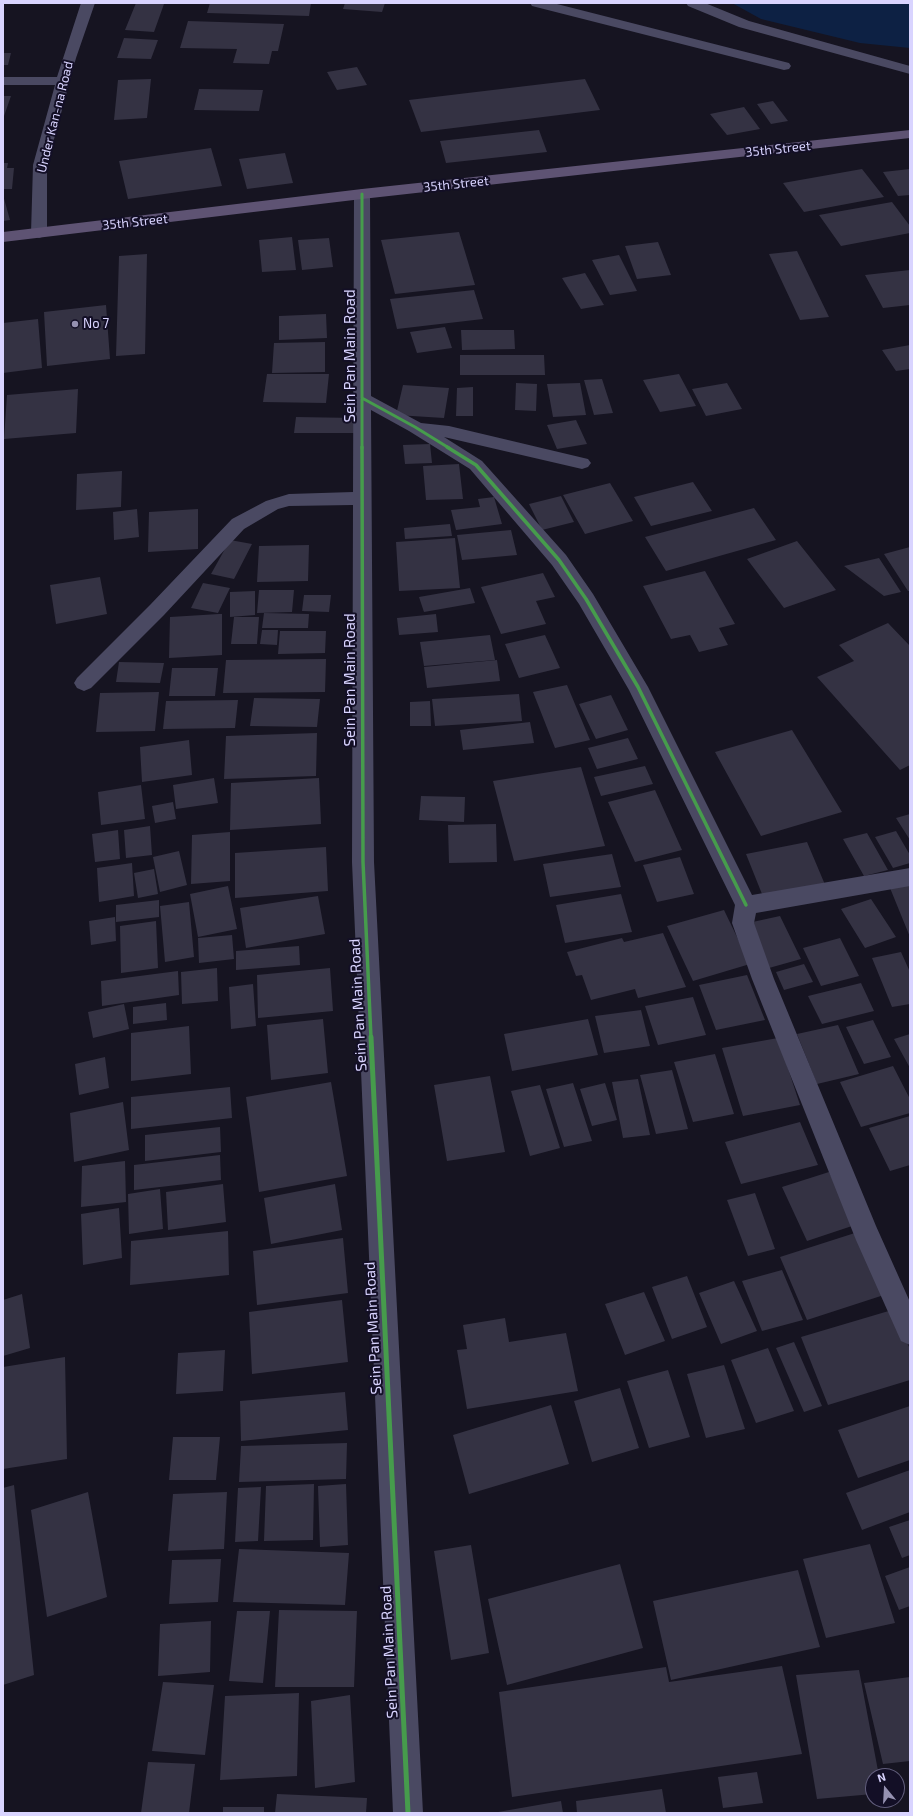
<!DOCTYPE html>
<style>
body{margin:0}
#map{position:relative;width:913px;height:1816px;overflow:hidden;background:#161421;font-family:"Exo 2",sans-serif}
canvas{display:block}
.frame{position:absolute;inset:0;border:4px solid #d9d4ff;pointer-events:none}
.north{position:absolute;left:865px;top:1768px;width:40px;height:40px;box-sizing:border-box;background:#130f26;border:1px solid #625e7d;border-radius:50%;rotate:342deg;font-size:11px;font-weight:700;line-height:16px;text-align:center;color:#d9d4ff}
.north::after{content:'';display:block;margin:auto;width:14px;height:18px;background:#9591b1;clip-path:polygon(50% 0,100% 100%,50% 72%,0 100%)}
</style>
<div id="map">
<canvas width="913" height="1816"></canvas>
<div class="frame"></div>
<div class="north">N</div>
</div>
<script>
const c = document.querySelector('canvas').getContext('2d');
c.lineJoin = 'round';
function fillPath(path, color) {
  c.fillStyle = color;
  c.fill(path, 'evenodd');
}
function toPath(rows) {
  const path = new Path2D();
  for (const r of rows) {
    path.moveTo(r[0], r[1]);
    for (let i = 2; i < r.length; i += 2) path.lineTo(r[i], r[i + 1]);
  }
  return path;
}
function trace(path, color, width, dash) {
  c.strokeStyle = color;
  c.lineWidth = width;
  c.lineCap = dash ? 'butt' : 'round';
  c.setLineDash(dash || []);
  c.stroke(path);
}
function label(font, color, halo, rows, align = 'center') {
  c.font = font + ' "Exo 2",sans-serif';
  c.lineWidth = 4;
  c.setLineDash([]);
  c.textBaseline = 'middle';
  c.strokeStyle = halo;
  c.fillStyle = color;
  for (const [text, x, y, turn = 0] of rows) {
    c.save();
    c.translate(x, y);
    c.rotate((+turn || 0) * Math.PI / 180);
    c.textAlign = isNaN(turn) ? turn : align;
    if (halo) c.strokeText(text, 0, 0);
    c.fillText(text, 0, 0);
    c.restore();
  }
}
fillPath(toPath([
 [732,3,910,3,910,48,860,43,761,19]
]), '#0d2144');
fillPath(toPath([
 [136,3,164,4,154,32,125,30],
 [210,3,311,3,309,16,207,13],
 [345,3,385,3,382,12,343,9],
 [188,21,284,24,278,51,272,51,269,64,233,63,237,49,180,48],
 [124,38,158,40,151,59,117,58],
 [3,53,11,53,8,65,3,65],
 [357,67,367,85,337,90,327,72],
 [151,79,147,118,114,120,118,80],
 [585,79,600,110,421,132,409,100],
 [199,89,263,90,259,111,194,110],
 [3,96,11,96,3,119],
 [773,101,788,121,771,124,757,104],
 [744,107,760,129,727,135,710,114],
 [539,130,547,152,446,163,440,141],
 [211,148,222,186,128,199,119,161],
 [285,153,293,183,247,189,239,159],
 [3,163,8,163,7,168,14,168,12,189,3,189],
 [862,169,884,197,804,212,783,183],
 [910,169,910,195,898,196,883,172],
 [3,195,10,220,3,221],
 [892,202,910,226,910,233,841,246,819,215],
 [459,232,475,285,395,294,381,240],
 [292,237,296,270,262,272,259,240],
 [329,238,333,267,302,270,298,240],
 [658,242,671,275,637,279,625,246],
 [797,251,829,317,800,320,769,254],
 [147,254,145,354,116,356,119,256],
 [619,255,637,291,610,295,592,260],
 [910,270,910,305,883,308,865,275],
 [585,273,604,305,581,309,562,278],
 [474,290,483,319,397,329,390,299],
 [106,305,110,359,47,366,44,312],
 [326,314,327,338,279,340,279,316],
 [38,319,42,368,3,373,3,323],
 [445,327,452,348,417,353,410,332],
 [461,330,514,330,515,349,462,350],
 [325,342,325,372,272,373,274,343],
 [910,345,910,369,896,371,882,350],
 [460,355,544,355,545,375,460,375],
 [267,374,329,374,326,403,263,402],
 [679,374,696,406,660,412,643,380],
 [602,379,613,413,594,415,584,380],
 [516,383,537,384,536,411,515,410],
 [580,383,586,415,553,417,547,384],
 [727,383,742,409,706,416,692,389],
 [403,385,449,388,444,418,396,415],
 [473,387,473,416,456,416,457,388],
 [78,389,76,433,4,439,7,395],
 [296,417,355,418,354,433,294,433],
 [576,420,587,444,557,449,547,425],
 [430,444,432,463,405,464,403,445],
 [459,464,463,499,426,500,423,466],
 [122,471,121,507,76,510,77,474],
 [693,482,712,511,651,526,634,497],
 [610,483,633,521,585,534,563,495],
 [561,496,574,522,542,530,529,504],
 [494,497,502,524,456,530,451,510,480,507,478,499],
 [754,508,776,540,666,571,645,537],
 [137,509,139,537,114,540,113,512],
 [198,509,198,549,148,552,149,512],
 [450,524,452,536,405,539,404,528],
 [511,530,517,555,462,560,457,535],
 [455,538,460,588,399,591,396,542],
 [230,540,252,544,234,579,211,574],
 [797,541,836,590,784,608,747,559],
 [309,545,308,581,257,582,259,546],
 [910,547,910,591,908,591,884,554],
 [879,558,901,592,884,596,844,566],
 [705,571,735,624,719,628,728,645,699,652,690,635,671,639,643,586],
 [543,573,555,597,536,601,546,624,501,634,481,587],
 [100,577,107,614,56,624,50,585],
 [203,583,230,588,218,613,191,608],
 [470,588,475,603,424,612,419,597],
 [259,590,294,590,292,612,257,613],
 [255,591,255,615,230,617,230,592],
 [304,595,331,595,329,612,302,611],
 [264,613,309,614,308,628,262,628],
 [219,614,222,614,222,655,169,658,170,617],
 [436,614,438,632,399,635,397,618],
 [234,617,259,617,257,644,231,644],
 [888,623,910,646,910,765,900,770,817,677,854,661,839,645],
 [262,630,278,630,277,645,260,644],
 [280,631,326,631,325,653,278,654],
 [490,635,495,660,424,666,420,642],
 [545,635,560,668,519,678,505,644],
 [326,659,325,692,223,693,226,660],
 [497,660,500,681,427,688,424,667],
 [119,662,164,663,160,683,116,682],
 [172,668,218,668,215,696,169,696],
 [567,685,590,740,555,748,533,692],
 [159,692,155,731,96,732,100,693],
 [519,694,522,721,435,726,432,699],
 [611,695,628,730,596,739,579,704],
 [254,698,320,699,317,727,250,726],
 [238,700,235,728,163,729,166,701],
 [430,701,431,726,410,726,410,702],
 [530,722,534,743,463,750,460,730],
 [792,730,842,812,761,836,715,752],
 [317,733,316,776,224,779,226,736],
 [628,738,638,759,597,769,588,748],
 [189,740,192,775,142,782,140,747],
 [645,766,653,784,601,796,594,777],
 [581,767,605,846,514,861,493,781],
 [214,778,218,803,176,809,173,785],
 [319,778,321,824,230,830,231,783],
 [141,785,145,819,101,825,98,792],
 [655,790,682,850,635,862,608,802],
 [421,796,465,797,464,822,419,820],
 [173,802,176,819,155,823,152,806],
 [910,814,910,840,896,818],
 [496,824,497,862,449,863,448,825],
 [150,826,152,855,126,858,124,830],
 [118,830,120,859,95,862,92,834],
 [896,831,910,855,910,863,893,868,875,837],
 [230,832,230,881,191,884,192,835],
 [867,833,888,870,864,876,843,839],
 [807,842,826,887,764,899,746,854],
 [326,847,328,891,235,898,235,853],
 [179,851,187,885,160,892,153,857],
 [612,854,621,887,550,897,543,864],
 [680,857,694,894,657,902,643,865],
 [132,863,134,896,99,902,97,868],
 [154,869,158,894,138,898,134,873],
 [910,885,910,937,890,888],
 [228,886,237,929,198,937,190,894],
 [621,894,632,932,565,943,556,905],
 [318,896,325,934,246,948,240,908],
 [871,899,896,937,865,948,841,909],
 [159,900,159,917,116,922,116,905],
 [189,902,194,957,165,962,160,906],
 [724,910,750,964,693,981,667,926],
 [780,916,801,959,769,968,748,923],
 [115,917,116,941,91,945,89,921],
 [156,921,158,968,121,973,120,926],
 [663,933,686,987,638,998,635,989,591,1000,582,975,576,976,567,952,622,938,624,942],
 [232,935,234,959,199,963,198,938],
 [840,938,859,976,821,986,803,948],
 [299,946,300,965,236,970,236,951],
 [901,952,910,972,910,1004,892,1007,872,958],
 [804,964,813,982,784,990,776,972],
 [217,968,218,1001,182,1004,181,972],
 [330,968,333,1011,258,1018,257,975],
 [178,971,179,995,102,1006,101,981],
 [747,975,765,1020,716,1030,699,985],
 [861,983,874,1011,822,1024,808,996],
 [253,984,256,1026,231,1029,229,987],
 [693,997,706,1035,658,1045,645,1006],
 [166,1003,167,1020,133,1024,133,1007],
 [124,1004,129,1029,93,1038,88,1012],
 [641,1010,650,1046,604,1053,595,1016],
 [323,1019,328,1073,271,1080,267,1025],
 [588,1019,598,1055,512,1071,504,1034],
 [873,1020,891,1057,864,1064,846,1027],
 [838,1025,859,1074,817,1084,797,1034],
 [189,1026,191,1074,131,1081,131,1033],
 [910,1034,910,1068,894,1039],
 [778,1038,800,1105,743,1116,722,1048],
 [715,1054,734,1114,693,1122,674,1062],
 [105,1057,109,1088,79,1095,75,1064],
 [893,1066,910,1099,910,1113,861,1127,840,1082],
 [672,1070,688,1129,656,1134,640,1075],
 [490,1076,505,1152,447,1161,434,1085],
 [638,1079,650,1135,623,1138,612,1082],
 [331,1082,347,1176,259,1192,246,1097],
 [573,1083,592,1141,564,1147,546,1089],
 [605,1083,617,1120,592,1126,580,1089],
 [540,1085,560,1148,530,1156,511,1091],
 [230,1087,232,1118,131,1129,131,1097],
 [123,1102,129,1150,74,1162,70,1113],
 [910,1116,910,1165,890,1171,869,1128],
 [800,1122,818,1165,741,1184,725,1142],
 [220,1127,221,1152,145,1161,145,1135],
 [220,1155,221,1180,134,1190,134,1165],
 [125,1161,126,1202,81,1207,82,1166],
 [829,1172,855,1225,807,1241,782,1187],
 [223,1184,226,1222,168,1230,166,1192],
 [335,1184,342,1230,271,1244,264,1198],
 [160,1189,163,1229,129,1234,128,1194],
 [755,1193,775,1249,748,1256,727,1200],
 [119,1208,122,1258,83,1265,81,1214],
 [228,1231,229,1275,130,1285,131,1241],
 [858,1232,887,1294,807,1320,780,1257],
 [343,1238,348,1293,257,1305,253,1251],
 [782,1270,803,1320,762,1331,742,1281],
 [687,1276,707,1327,672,1339,652,1287],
 [734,1281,757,1331,721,1344,699,1293],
 [644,1292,665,1341,625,1355,605,1304],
 [22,1294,30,1348,3,1356,3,1300],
 [342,1300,348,1362,252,1374,249,1312],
 [892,1310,910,1349,910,1380,828,1405,801,1337],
 [505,1318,509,1342,566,1333,578,1391,467,1409,457,1350,467,1349,463,1325],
 [794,1342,822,1406,804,1412,776,1348],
 [768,1348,794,1411,756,1423,731,1360],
 [225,1350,223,1391,176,1394,178,1353],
 [65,1357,67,1459,3,1469,3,1367],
 [724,1365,745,1429,706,1438,687,1374],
 [668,1370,690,1437,649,1448,627,1381],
 [620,1388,639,1448,592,1462,574,1401],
 [345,1392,348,1430,241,1441,240,1401],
 [551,1405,569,1464,469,1494,453,1435],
 [910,1406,910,1460,858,1478,838,1430],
 [173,1437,220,1437,216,1480,169,1480],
 [347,1443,346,1479,239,1482,241,1446],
 [910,1470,910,1512,862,1530,846,1493],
 [314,1484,313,1540,264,1541,266,1486],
 [346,1484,348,1545,320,1547,318,1486],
 [14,1485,34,1675,3,1685,3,1488],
 [261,1487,258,1541,235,1542,238,1488],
 [88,1492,107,1597,47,1617,31,1510],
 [227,1492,224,1549,168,1551,173,1494],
 [910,1520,910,1555,902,1558,889,1527],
 [870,1544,895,1623,826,1638,803,1559],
 [471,1545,489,1653,451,1660,434,1551],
 [239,1549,349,1553,345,1605,233,1602],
 [221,1559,218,1602,169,1604,172,1560],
 [620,1564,643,1648,507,1685,488,1599],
 [910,1567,910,1606,899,1610,885,1576],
 [798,1570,820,1647,671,1680,653,1601],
 [279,1610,357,1611,354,1687,275,1687],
 [237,1611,270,1611,263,1683,229,1681],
 [211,1621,210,1672,158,1676,160,1624],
 [782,1666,802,1754,512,1797,499,1692,666,1667,669,1682],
 [859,1670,879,1776,873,1776,873,1794,817,1799,796,1675],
 [910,1677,910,1761,883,1764,864,1683],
 [163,1682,214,1685,205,1755,152,1751],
 [299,1693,297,1776,220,1780,225,1696],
 [350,1695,355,1782,315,1788,311,1701],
 [148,1762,195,1764,189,1813,141,1813],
 [757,1772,763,1803,723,1808,718,1777],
 [662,1789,666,1813,577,1813,576,1801],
 [277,1794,367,1798,366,1813,275,1813],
 [561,1801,563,1813,498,1813,498,1812],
 [223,1807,264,1807,264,1813,223,1813]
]), '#343243');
fillPath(toPath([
 [81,3,95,3,76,58,47,165,47,233,45,236,39,238,33,236,31,233,33,165,55,85,3,85,3,77,57,77,81,3],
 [530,3,553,3,789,63,791,66,789,69,784,70,532,6,530,3],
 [686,3,705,3,749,21,910,66,910,74,739,27,688,6,686,3],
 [362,189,367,191,370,194,371,396,421,423,449,426,588,459,591,463,588,467,582,469,444,437,482,461,566,555,593,594,648,687,752,895,910,868,910,886,756,913,754,923,774,979,876,1226,910,1302,910,1345,901,1341,856,1240,752,979,732,923,735,905,629,690,579,604,552,565,470,469,409,431,371,410,374,862,423,1813,393,1813,352,862,353,505,289,506,278,509,244,529,164,615,91,688,84,691,77,688,74,683,77,678,150,605,232,519,266,501,289,494,353,492,354,194,357,191,362,189]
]), '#4a4962');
fillPath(toPath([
 [910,130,910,138,362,199,3,242,3,232,362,189,910,130]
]), '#5e5373');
trace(toPath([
 [362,194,362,448],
 [362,398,415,427,449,448]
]), '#469c4c', 3);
trace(toPath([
 [362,447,363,862,371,1038],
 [447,447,476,465,559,560,586,599,638,687,746,905]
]), '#469c4c', 3.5);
trace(toPath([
 [371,1037,408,1813]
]), '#469c4c', 5);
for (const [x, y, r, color] of [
 [75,324,4,"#9591b1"]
]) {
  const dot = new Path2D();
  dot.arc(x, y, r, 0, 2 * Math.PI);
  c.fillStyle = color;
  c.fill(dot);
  trace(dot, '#130f26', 1.5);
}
label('13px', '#d9d4ff', '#130f26', [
 ["Under Kan-na Road",55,117,-76],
 ["35th Street",778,149,-6],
 ["35th Street",456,184,-6],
 ["35th Street",135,222,-6]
]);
label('13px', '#d9d4ff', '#130f26', [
 ["No 7",83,324]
], 'left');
label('15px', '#d9d4ff', '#130f26', [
 ["Sein Pan Main Road",350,356,-90],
 ["Sein Pan Main Road",350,680,-90],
 ["Sein Pan Main Road",358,1005,-93],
 ["Sein Pan Main Road",373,1328,-93],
 ["Sein Pan Main Road",389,1652,-93]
]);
</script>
